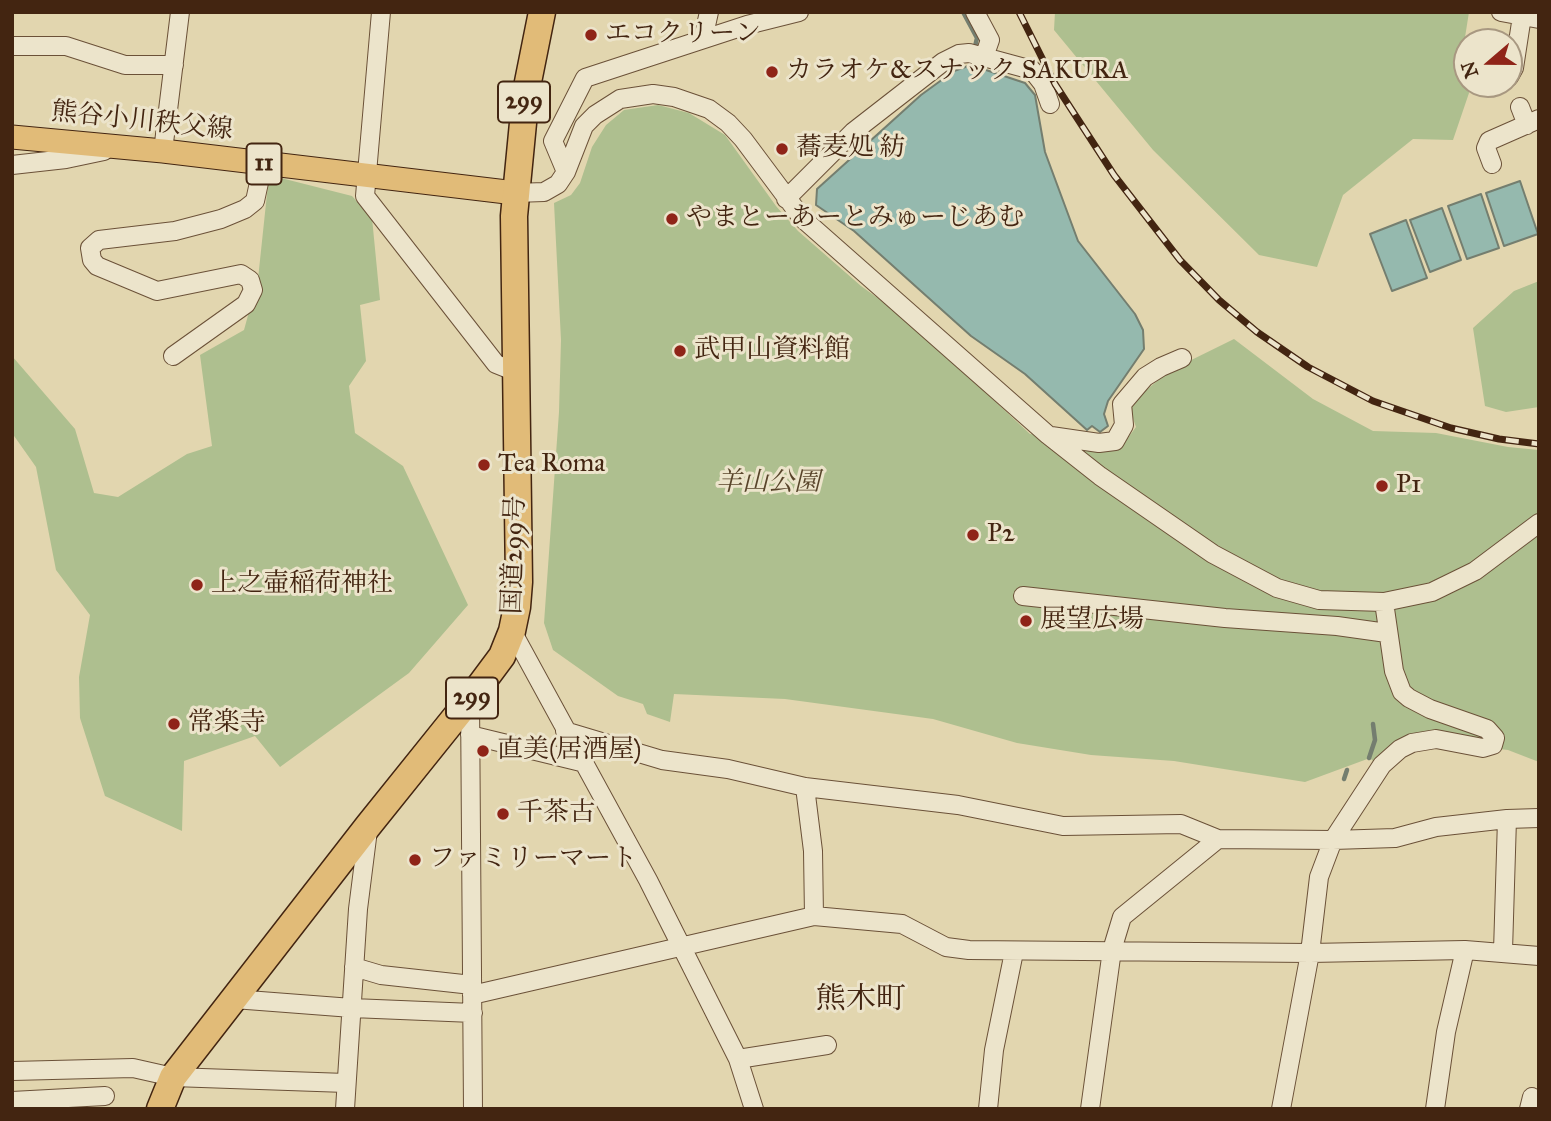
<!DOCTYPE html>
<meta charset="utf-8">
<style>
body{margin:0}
#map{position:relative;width:1551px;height:1121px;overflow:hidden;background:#e2d6af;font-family:"IM FELL Great Primer",serif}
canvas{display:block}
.frame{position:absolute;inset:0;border:14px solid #432511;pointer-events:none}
.north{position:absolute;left:1453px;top:28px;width:70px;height:70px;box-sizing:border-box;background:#ece4cb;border:2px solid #a89881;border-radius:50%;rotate:250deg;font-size:19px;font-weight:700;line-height:28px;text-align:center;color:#432511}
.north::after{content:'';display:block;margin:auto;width:24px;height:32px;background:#8f2418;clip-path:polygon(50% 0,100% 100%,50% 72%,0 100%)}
</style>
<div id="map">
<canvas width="1551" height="1121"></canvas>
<div class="frame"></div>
<div class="north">N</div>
</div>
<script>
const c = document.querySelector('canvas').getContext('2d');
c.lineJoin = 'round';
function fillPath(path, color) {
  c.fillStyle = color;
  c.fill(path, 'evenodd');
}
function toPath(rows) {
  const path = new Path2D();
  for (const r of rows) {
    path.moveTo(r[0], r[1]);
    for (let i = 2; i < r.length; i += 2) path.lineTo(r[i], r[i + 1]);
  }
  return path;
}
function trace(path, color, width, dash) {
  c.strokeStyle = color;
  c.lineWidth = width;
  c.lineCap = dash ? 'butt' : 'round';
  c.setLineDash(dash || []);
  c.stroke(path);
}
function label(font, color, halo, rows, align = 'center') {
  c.font = font + ' "IM FELL Great Primer","Noto Serif JP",serif';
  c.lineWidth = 6;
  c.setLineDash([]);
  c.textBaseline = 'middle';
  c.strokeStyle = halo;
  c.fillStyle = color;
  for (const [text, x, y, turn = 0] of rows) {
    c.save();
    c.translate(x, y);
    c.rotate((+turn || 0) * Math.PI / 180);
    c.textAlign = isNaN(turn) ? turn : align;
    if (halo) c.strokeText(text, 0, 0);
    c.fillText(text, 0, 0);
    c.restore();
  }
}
fillPath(toPath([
 [1055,12,1469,12,1463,50,1469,93,1453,140,1413,139,1343,195,1317,267,1259,255,1153,150,1054,30],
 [658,105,689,113,725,135,776,206,798,231,861,286,907,319,1030,434,1065,437,1108,449,1124,443,1136,427,1130,410,1144,392,1169,371,1234,339,1313,399,1373,431,1436,433,1508,447,1539,450,1539,762,1508,750,1467,745,1448,739,1377,765,1370,758,1305,782,1174,761,1091,755,1017,743,933,719,785,699,674,694,670,722,647,714,643,704,618,696,553,650,544,623,559,412,561,340,554,203,571,195,580,183,592,147,606,125,624,110],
 [269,175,352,196,372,218,380,300,360,305,366,361,349,386,355,433,403,466,468,605,409,673,280,767,255,736,184,761,182,831,105,796,80,718,79,677,90,615,56,570,36,467,12,433,12,356,75,429,94,493,118,497,187,454,212,446,200,355,244,330,258,279],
 [1539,281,1539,407,1506,412,1485,406,1473,328,1514,291]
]), '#aebf8f');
const water = toPath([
 [971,65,1025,83,1035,95,1045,152,1078,241,1135,314,1143,330,1144,349,1108,401,1104,414,1108,426,1100,432,1092,426,1087,430,1025,374,971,336,854,231,816,205,817,189,921,95,954,71,971,65],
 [1520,181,1538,234,1504,246,1486,193,1520,181],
 [1481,194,1499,248,1467,259,1448,206,1481,194],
 [1442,208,1461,260,1430,272,1410,220,1442,208],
 [1406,220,1427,278,1392,291,1370,234,1406,220]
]);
fillPath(water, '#95b9ae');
trace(water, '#747e6f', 2);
trace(toPath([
 [963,12,977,38,974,51],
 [1369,758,1375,740,1373,724],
 [1344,779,1347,770]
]), '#747e6f', 4.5);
const minor = toPath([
 [381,12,365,196,496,364,516,372],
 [1501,12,1539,19],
 [703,39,709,12],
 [12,46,66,46,125,65,174,65],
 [984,57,1032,70,1043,84,1050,104],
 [1509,77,1514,68,1522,16],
 [1520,107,1527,125],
 [163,151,180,12],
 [1492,164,1486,148,1489,141,1539,119],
 [12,165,66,159,104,151,107,148],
 [566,172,553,141,585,78,747,25,799,12],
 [515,193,544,192,558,184,566,172,584,126,595,115,620,99,653,94,674,97,709,109,728,123,743,139,802,218,1048,435,1100,476,1213,554,1277,588,1319,600,1384,602,1432,592,1475,571,1539,523],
 [786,199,853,132,943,62,959,54,969,53,984,57,990,40,975,12],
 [173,356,246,304,253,290,250,280,241,274,157,291,97,266,92,260,90,248,99,240,175,231,221,219,245,209,255,201,263,164],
 [1051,436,1099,443,1115,441,1124,425,1122,404,1145,377,1161,367,1182,358],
 [1023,596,1225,618,1337,626,1387,633],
 [512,631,648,880,738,1059,754,1109],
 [470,699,473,1109],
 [565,731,662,760,728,769,805,787,958,805,1063,826,1181,824,1218,839,1333,840,1395,838,1436,827,1507,819,1539,818],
 [470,735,581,762],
 [805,787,813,851,814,916],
 [1503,951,1507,819],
 [354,967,381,975,472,985],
 [472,995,814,916,902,924,946,947,969,950,1310,953,1465,950,1539,956],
 [234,999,352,1008,473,1013],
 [738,1059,827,1045],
 [12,1071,133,1068,173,1077,346,1083],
 [12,1101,105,1096],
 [345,1109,358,909,368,830],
 [988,1109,994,1050,1014,952],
 [1090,1109,1112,950,1122,917,1218,839],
 [1281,1109,1310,953,1319,877,1333,840,1382,765,1400,749,1412,743,1436,739,1483,748,1493,745,1495,738,1487,729,1430,709,1409,698,1402,692,1394,671,1384,602],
 [1435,1109,1446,1032,1465,950],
 [1529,1109,1532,1097]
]);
const major = toPath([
 [12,137,163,151,515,193]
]);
const highway = toPath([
 [160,1109,173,1077,368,826,470,699,502,656,512,631,517,607,519,582,514,216,526,92,542,12]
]);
trace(minor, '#6b5138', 20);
trace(major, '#432511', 25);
trace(highway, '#432511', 29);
trace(minor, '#ece4cb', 18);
trace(major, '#e1bb78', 23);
trace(highway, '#e1bb78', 26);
const rail = toPath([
 [1019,12,1055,84,1114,175,1180,260,1219,300,1257,332,1308,367,1373,401,1451,428,1499,439,1539,444]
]);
trace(rail, '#432511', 7);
trace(rail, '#ece4cb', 4.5, [13]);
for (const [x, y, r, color] of [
 [591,35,7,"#8f2418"],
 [772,72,7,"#8f2418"],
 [782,149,7,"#8f2418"],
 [672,219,7,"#8f2418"],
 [680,351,7,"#8f2418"],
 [484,465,7,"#8f2418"],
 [1382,486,7,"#8f2418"],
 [973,535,7,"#8f2418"],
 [197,585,7,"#8f2418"],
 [1026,621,7,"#8f2418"],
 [174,724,7,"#8f2418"],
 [483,751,7,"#8f2418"],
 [503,814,7,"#8f2418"],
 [415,860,7,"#8f2418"]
]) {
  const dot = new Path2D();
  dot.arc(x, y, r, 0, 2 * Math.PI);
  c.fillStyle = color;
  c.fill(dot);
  trace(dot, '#ece4cb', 2.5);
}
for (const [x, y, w] of [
 [524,102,52],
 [264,164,35],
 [472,698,52]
]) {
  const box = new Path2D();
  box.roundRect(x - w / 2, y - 20.5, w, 41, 5);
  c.fillStyle = '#ece4cb';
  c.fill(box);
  trace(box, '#432511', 2);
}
label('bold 24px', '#432511', null, [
 ["299",524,102],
 ["11",264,164],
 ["299",472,698]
]);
label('26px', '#432511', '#ece4cb', [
 ["エコクリーン",605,35],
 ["カラオケ&スナック SAKURA",786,72],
 ["蕎麦処 紡",796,149],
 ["やまとーあーとみゅーじあむ",686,219],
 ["武甲山資料館",694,351],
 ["Tea Roma",498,465],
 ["P1",1396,486],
 ["P2",987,535],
 ["上之壷稲荷神社",211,585],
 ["展望広場",1040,621],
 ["常楽寺",188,724],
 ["直美(居酒屋)",497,751],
 ["千茶古",517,814],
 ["ファミリーマート",429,860]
], 'left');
label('26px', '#432511', '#ece4cb', [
 ["熊谷小川秩父線",142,122,6],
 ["国道299号",515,555,-88]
]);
label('italic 26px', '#58442a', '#ece4cb', [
 ["羊山公園",768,484]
]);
label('30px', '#432511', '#ece4cb', [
 ["熊木町",861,1001]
]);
</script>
